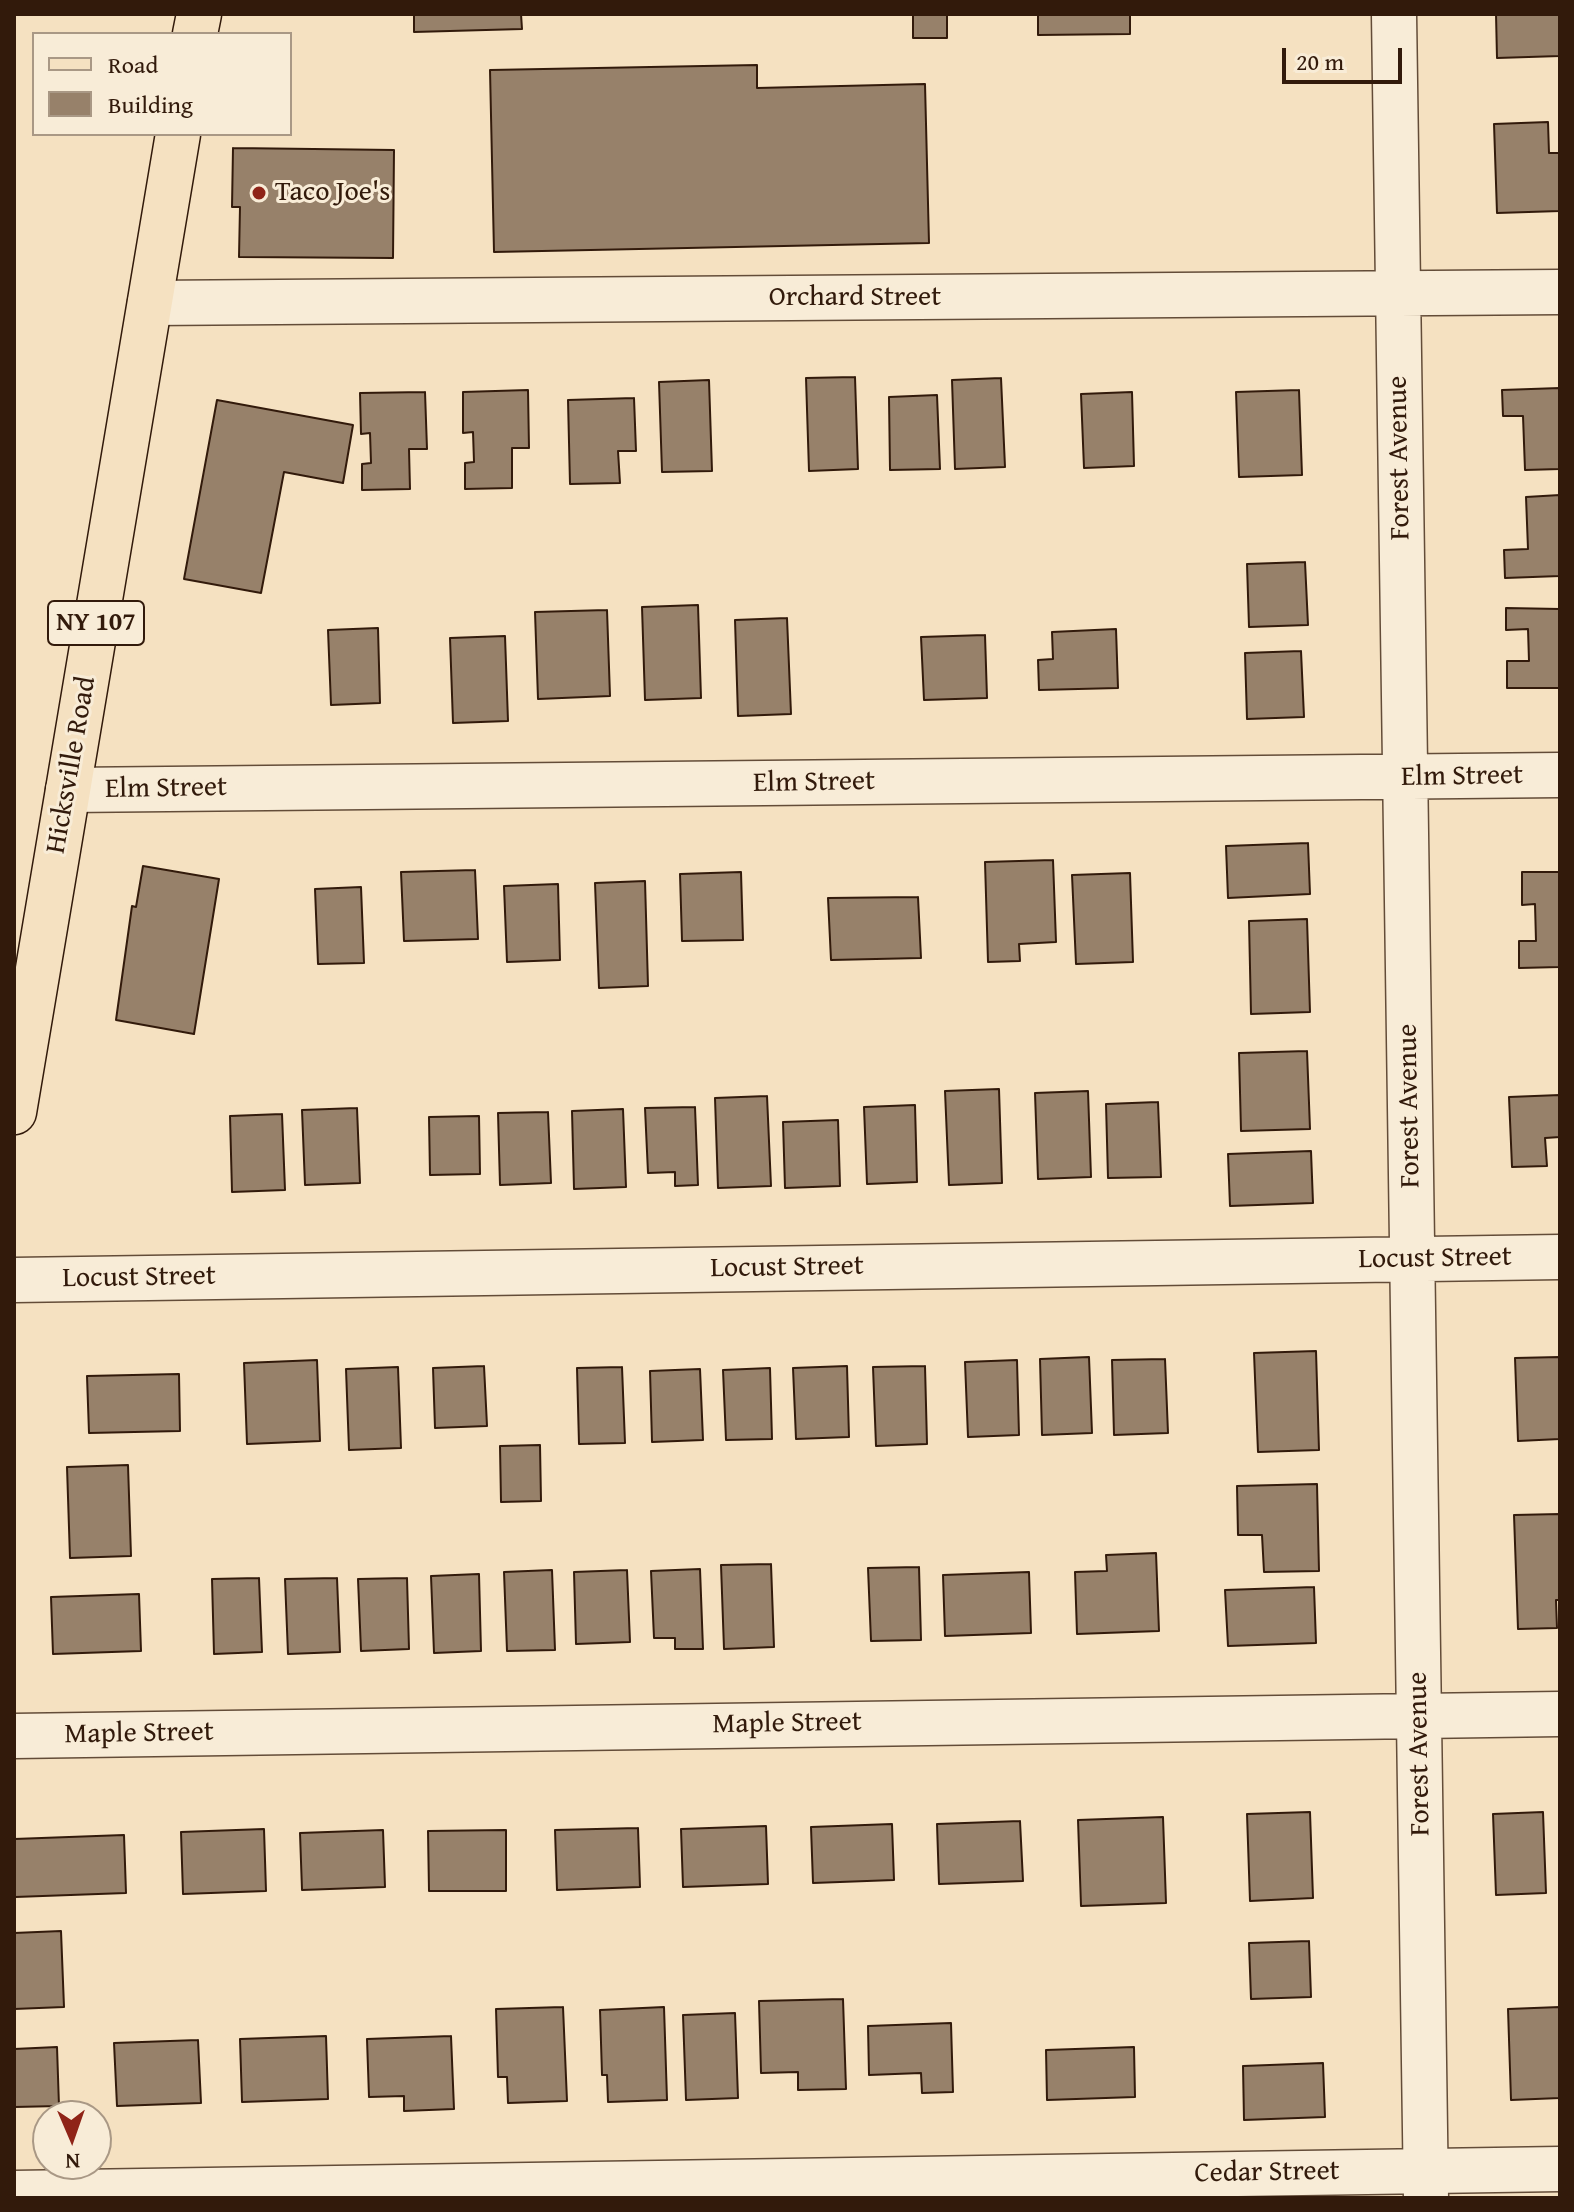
<!DOCTYPE html>
<style>
body{margin:0}
#map{position:relative;width:1574px;height:2212px;overflow:hidden;background:#f5e1c1;font-family:"Gentium Book Plus",serif}
canvas{display:block}
.frame{position:absolute;inset:0;border:16px solid #321a0b;pointer-events:none}
.legend{position:absolute;left:32px;top:32px;width:260px;height:104px;box-sizing:border-box;background:#f8ecd7;border:2px solid #a99885;margin:0;padding:10px 14px;list-style:none;font-size:24px;color:#321a0b}
.legend li{display:flex;align-items:center;gap:16px;height:40px}
.legend b{width:40px;border:2px solid #a99885}
.north{position:absolute;left:32px;top:2100px;width:80px;height:80px;box-sizing:border-box;background:#f8ecd7;border:2px solid #a99885;border-radius:50%;rotate:178deg;font-size:22px;font-weight:700;line-height:32px;text-align:center;color:#321a0b}
.north::after{content:'';display:block;margin:auto;width:28px;height:36px;background:#8f2418;clip-path:polygon(50% 0,100% 100%,50% 72%,0 100%)}
.scale{position:absolute;left:1282px;top:48px;width:120px;height:36px;box-sizing:border-box;border:4px solid #321a0b;border-top:0;padding-left:10px;font-size:24px;line-height:28px;white-space:nowrap;color:#321a0b;-webkit-text-stroke:6px #f8ecd7;paint-order:stroke}
</style>
<div id="map">
<canvas width="1574" height="2212"></canvas>
<div class="frame"></div>
<ul class="legend">
<li><b style="height:10px;background:#f5e1c1"></b>Road</li>
<li><b style="height:22px;background:#97816a"></b>Building</li>
</ul>
<div class="north">N</div>
<div class="scale">20 m</div>
</div>
<script>
const c = document.querySelector('canvas').getContext('2d');
c.lineJoin = 'round';
function fillPath(path, color) {
  c.fillStyle = color;
  c.fill(path, 'evenodd');
}
function toPath(rows) {
  const path = new Path2D();
  for (const r of rows) {
    path.moveTo(r[0], r[1]);
    for (let i = 2; i < r.length; i += 2) path.lineTo(r[i], r[i + 1]);
  }
  return path;
}
function trace(path, color, width, dash) {
  c.strokeStyle = color;
  c.lineWidth = width;
  c.lineCap = dash ? 'butt' : 'round';
  c.setLineDash(dash || []);
  c.stroke(path);
}
function label(font, color, halo, rows, align = 'center') {
  c.font = font + ' "Gentium Book Plus",serif';
  c.lineWidth = 6;
  c.setLineDash([]);
  c.textBaseline = 'middle';
  c.strokeStyle = halo;
  c.fillStyle = color;
  for (const [text, x, y, turn = 0] of rows) {
    c.save();
    c.translate(x, y);
    c.rotate((+turn || 0) * Math.PI / 180);
    c.textAlign = isNaN(turn) ? turn : align;
    if (halo) c.strokeText(text, 0, 0);
    c.fillText(text, 0, 0);
    c.restore();
  }
}
const building = toPath([
 [414,14,521,14,522,29,414,32,414,14],
 [913,14,947,14,947,38,913,38,913,14],
 [1038,14,1130,14,1130,34,1038,35,1038,14],
 [1496,14,1560,14,1560,56,1497,58,1496,14],
 [757,65,757,88,925,84,929,243,494,252,490,70,757,65],
 [1548,122,1549,153,1560,153,1560,211,1497,213,1494,124,1548,122],
 [233,148,394,150,393,258,239,257,240,207,232,207,233,148],
 [855,377,858,469,809,471,806,378,855,377],
 [1001,378,1005,467,955,469,952,380,1001,378],
 [709,380,712,471,662,472,659,382,709,380],
 [1560,388,1560,469,1525,470,1523,416,1503,416,1502,390,1560,388],
 [528,390,529,448,512,448,512,488,465,489,465,463,474,462,473,432,463,433,463,392,528,390],
 [1299,390,1302,475,1239,477,1236,392,1299,390],
 [425,392,427,449,409,449,410,489,362,490,362,464,371,463,370,433,361,434,360,393,425,392],
 [1132,392,1134,466,1084,468,1081,394,1132,392],
 [937,395,940,469,890,470,889,397,937,395],
 [634,398,636,451,618,451,620,483,570,484,568,400,634,398],
 [217,400,353,425,343,483,284,472,261,593,184,579,217,400],
 [1560,495,1560,576,1505,578,1504,550,1528,549,1526,497,1560,495],
 [1305,562,1308,625,1249,627,1247,564,1305,562],
 [698,605,701,698,645,700,642,607,698,605],
 [1506,608,1560,609,1560,688,1507,688,1507,661,1529,661,1528,629,1506,630,1506,608],
 [607,610,610,696,538,699,535,612,607,610],
 [787,618,791,714,738,716,735,620,787,618],
 [378,628,380,703,331,705,328,630,378,628],
 [1116,629,1118,688,1039,690,1038,660,1053,659,1052,632,1116,629],
 [985,635,987,698,924,700,921,637,985,635],
 [505,636,508,721,453,723,450,638,505,636],
 [1301,651,1304,717,1247,719,1245,653,1301,651],
 [1308,843,1310,894,1228,898,1226,846,1308,843],
 [1053,860,1056,942,1019,944,1020,961,988,962,985,862,1053,860],
 [143,866,219,879,194,1034,116,1020,132,906,136,907,143,866],
 [475,870,478,939,404,941,401,872,475,870],
 [741,872,743,940,682,941,680,874,741,872],
 [1522,872,1560,872,1560,967,1519,968,1519,941,1536,941,1535,904,1522,905,1522,872],
 [1130,873,1133,962,1076,964,1072,875,1130,873],
 [645,881,648,986,599,988,595,883,645,881],
 [558,884,560,960,507,962,504,886,558,884],
 [361,887,364,963,318,964,315,889,361,887],
 [918,897,921,958,831,960,828,898,918,897],
 [1307,919,1310,1012,1251,1014,1249,921,1307,919],
 [1307,1051,1310,1129,1241,1131,1239,1053,1307,1051],
 [999,1089,1002,1183,949,1185,945,1091,999,1089],
 [1088,1091,1091,1177,1038,1179,1035,1093,1088,1091],
 [1560,1095,1560,1137,1545,1138,1547,1166,1512,1167,1509,1097,1560,1095],
 [767,1096,771,1186,718,1188,715,1098,767,1096],
 [1158,1102,1161,1177,1108,1178,1106,1104,1158,1102],
 [915,1105,917,1182,867,1184,864,1107,915,1105],
 [695,1107,698,1185,675,1186,675,1172,648,1173,645,1108,695,1107],
 [357,1108,360,1183,305,1185,302,1110,357,1108],
 [623,1109,626,1187,574,1189,572,1111,623,1109],
 [548,1112,551,1183,500,1185,498,1113,548,1112],
 [282,1114,285,1190,232,1192,230,1116,282,1114],
 [479,1116,480,1174,430,1175,429,1117,479,1116],
 [838,1120,840,1186,785,1188,783,1122,838,1120],
 [1311,1151,1313,1203,1230,1206,1228,1154,1311,1151],
 [1316,1351,1319,1450,1258,1452,1254,1353,1316,1351],
 [1089,1357,1092,1433,1042,1435,1040,1359,1089,1357],
 [1560,1357,1560,1439,1518,1441,1515,1358,1560,1357],
 [1165,1359,1168,1433,1114,1435,1112,1360,1165,1359],
 [317,1360,320,1441,247,1444,244,1363,317,1360],
 [1017,1360,1019,1435,968,1437,965,1362,1017,1360],
 [484,1366,487,1426,435,1428,433,1368,484,1366],
 [847,1366,849,1437,796,1439,793,1368,847,1366],
 [925,1366,927,1444,876,1446,873,1367,925,1366],
 [398,1367,401,1448,349,1450,346,1369,398,1367],
 [622,1367,625,1443,579,1444,577,1368,622,1367],
 [770,1368,772,1439,726,1440,723,1370,770,1368],
 [700,1369,703,1440,652,1442,650,1371,700,1369],
 [179,1374,180,1431,89,1433,87,1376,179,1374],
 [540,1445,541,1501,501,1502,500,1446,540,1445],
 [128,1465,131,1556,70,1558,67,1467,128,1465],
 [1317,1484,1319,1571,1264,1572,1262,1535,1238,1535,1237,1486,1317,1484],
 [1560,1514,1560,1600,1556,1600,1557,1628,1518,1629,1514,1515,1560,1514],
 [1156,1553,1159,1631,1077,1634,1075,1572,1107,1571,1106,1555,1156,1553],
 [771,1564,774,1647,724,1649,721,1565,771,1564],
 [919,1567,921,1640,871,1641,868,1568,919,1567],
 [700,1569,703,1649,675,1649,675,1638,654,1638,651,1571,700,1569],
 [552,1570,555,1650,507,1651,504,1572,552,1570],
 [627,1570,630,1642,576,1644,574,1572,627,1570],
 [1029,1572,1031,1633,945,1636,943,1575,1029,1572],
 [479,1574,481,1651,434,1653,431,1576,479,1574],
 [259,1578,262,1652,214,1654,212,1579,259,1578],
 [337,1578,340,1652,288,1654,285,1579,337,1578],
 [407,1578,409,1649,361,1651,358,1579,407,1578],
 [1314,1587,1316,1643,1228,1646,1225,1590,1314,1587],
 [139,1594,141,1651,53,1654,51,1597,139,1594],
 [1310,1812,1313,1898,1250,1901,1247,1814,1310,1812],
 [1543,1812,1546,1893,1496,1895,1493,1814,1543,1812],
 [1163,1817,1166,1903,1081,1906,1078,1820,1163,1817],
 [1020,1821,1023,1881,939,1884,937,1824,1020,1821],
 [892,1824,894,1880,813,1883,811,1827,892,1824],
 [766,1826,768,1884,683,1887,681,1829,766,1826],
 [638,1828,640,1887,557,1890,555,1830,638,1828],
 [264,1829,266,1891,183,1894,181,1832,264,1829],
 [383,1830,385,1887,302,1890,300,1833,383,1830],
 [506,1830,506,1891,429,1891,428,1831,506,1830],
 [124,1835,126,1893,15,1897,14,1839,124,1835],
 [61,1931,64,2007,14,2009,14,1933,61,1931],
 [1309,1941,1311,1997,1251,1999,1249,1943,1309,1941],
 [843,1999,846,2089,798,2090,798,2072,761,2073,759,2001,843,1999],
 [563,2007,567,2101,508,2103,507,2077,498,2077,496,2009,563,2007],
 [664,2007,667,2100,608,2102,607,2075,602,2075,600,2010,664,2007],
 [1560,2007,1560,2098,1511,2100,1508,2009,1560,2007],
 [735,2013,738,2098,686,2100,683,2015,735,2013],
 [951,2023,953,2092,922,2093,921,2073,869,2075,868,2026,951,2023],
 [326,2036,328,2099,242,2102,240,2039,326,2036],
 [451,2036,454,2109,404,2111,404,2096,369,2097,367,2039,451,2036],
 [198,2040,201,2103,117,2106,114,2043,198,2040],
 [57,2047,59,2106,14,2107,14,2049,57,2047],
 [1134,2047,1135,2097,1047,2100,1046,2050,1134,2047],
 [1323,2063,1325,2117,1244,2120,1243,2066,1323,2063]
]);
fillPath(building, '#97816a');
trace(building, '#321a0b', 2);
const minor = toPath([
 [1394,14,1426,2198],
 [150,303,1560,292],
 [68,790,1560,775],
 [14,1280,1560,1257],
 [14,1736,1560,1714],
 [14,2193,1560,2169]
]);
const major = toPath([
 [195,34,199,14],
 [14,1112,178,134]
]);
trace(minor, '#634c38', 47);
trace(major, '#321a0b', 47);
trace(minor, '#f8ecd7', 44);
trace(major, '#f5e1c1', 44);
for (const [x, y, r, color] of [
 [259,193,8,"#8f2418"]
]) {
  const dot = new Path2D();
  dot.arc(x, y, r, 0, 2 * Math.PI);
  c.fillStyle = color;
  c.fill(dot);
  trace(dot, '#f8ecd7', 3);
}
for (const [x, y, w] of [
 [96,623,96]
]) {
  const box = new Path2D();
  box.roundRect(x - w / 2, y - 22, w, 44, 6);
  c.fillStyle = '#f8ecd7';
  c.fill(box);
  trace(box, '#321a0b', 2);
}
label('bold 26px', '#321a0b', null, [
 ["NY 107",96,623]
]);
label('28px', '#321a0b', '#f8ecd7', [
 ["Taco Joe's",275,193]
], 'left');
label('28px', '#321a0b', '#f8ecd7', [
 ["Orchard Street",855,298],
 ["Forest Avenue",1400,458,-91],
 ["Hicksville Road",72,765,-80],
 ["Elm Street",1462,777,-1],
 ["Elm Street",814,783,-1],
 ["Elm Street",166,789,-1],
 ["Forest Avenue",1410,1106,-91],
 ["Locust Street",1435,1259,-1],
 ["Locust Street",787,1268,-1],
 ["Locust Street",139,1278,-1],
 ["Maple Street",787,1724,-1],
 ["Maple Street",139,1734,-1],
 ["Forest Avenue",1420,1754,-91],
 ["Cedar Street",1267,2173,-1]
]);
</script>
